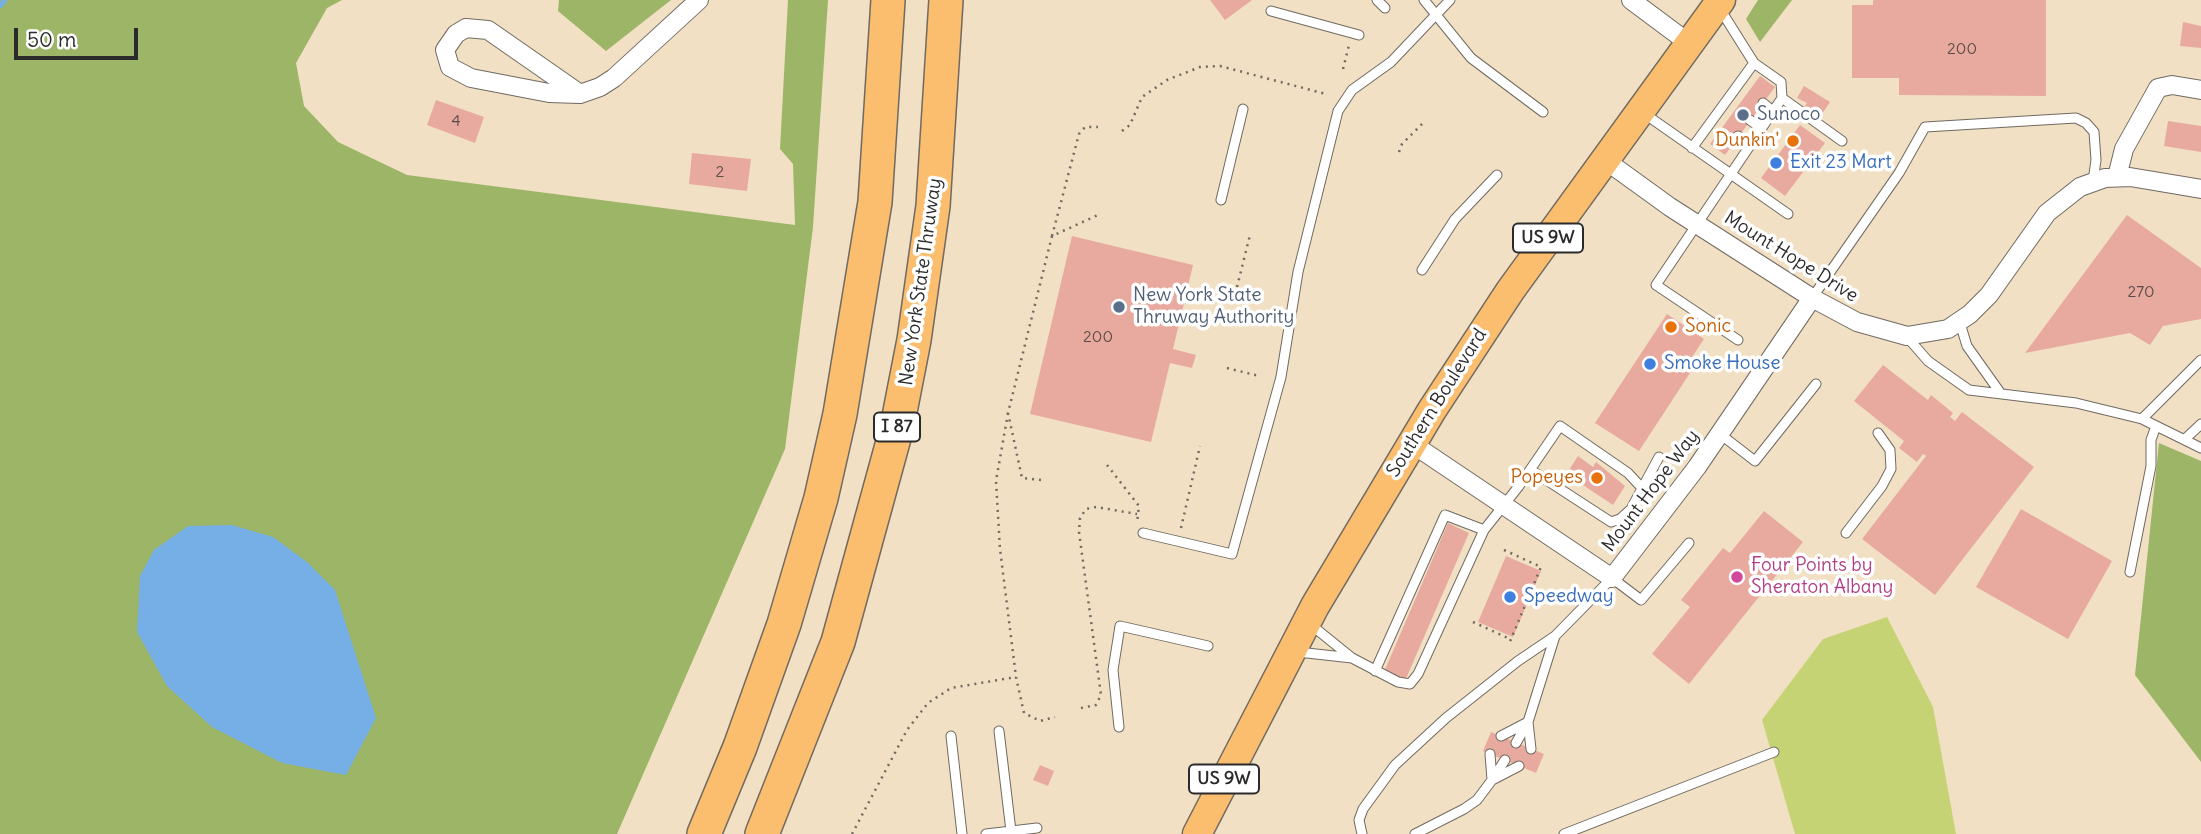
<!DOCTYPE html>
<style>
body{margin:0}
#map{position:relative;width:2201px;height:834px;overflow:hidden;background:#f1e0c4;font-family:Delius,sans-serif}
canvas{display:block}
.scale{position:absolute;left:14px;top:28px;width:124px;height:32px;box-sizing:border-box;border:4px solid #2b2b2b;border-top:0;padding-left:9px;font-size:21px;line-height:24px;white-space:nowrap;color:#2b2b2b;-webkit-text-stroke:5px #fff;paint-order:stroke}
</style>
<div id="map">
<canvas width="2201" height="834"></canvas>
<div class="scale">50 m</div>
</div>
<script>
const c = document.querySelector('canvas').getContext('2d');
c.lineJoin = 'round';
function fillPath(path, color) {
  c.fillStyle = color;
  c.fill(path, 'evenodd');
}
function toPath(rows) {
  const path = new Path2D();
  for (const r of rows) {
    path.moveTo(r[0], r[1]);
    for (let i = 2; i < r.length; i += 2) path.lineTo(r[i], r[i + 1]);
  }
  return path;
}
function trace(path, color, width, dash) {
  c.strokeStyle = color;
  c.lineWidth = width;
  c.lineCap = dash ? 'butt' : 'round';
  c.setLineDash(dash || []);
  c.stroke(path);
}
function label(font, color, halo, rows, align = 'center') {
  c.font = font + ' Delius,sans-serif';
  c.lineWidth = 7;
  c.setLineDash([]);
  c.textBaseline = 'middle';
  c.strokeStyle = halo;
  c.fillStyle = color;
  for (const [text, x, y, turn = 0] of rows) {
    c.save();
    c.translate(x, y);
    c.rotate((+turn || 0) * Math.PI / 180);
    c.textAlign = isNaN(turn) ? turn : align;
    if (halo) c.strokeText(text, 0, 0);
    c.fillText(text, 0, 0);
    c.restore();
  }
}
fillPath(toPath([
 [1887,617,1933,707,1956,834,1795,834,1762,720,1823,639]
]), '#c6d375');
fillPath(toPath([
 [0,0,342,0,327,8,296,63,304,106,338,142,407,175,795,225,793,164,780,149,788,0,828,0,813,227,785,449,617,834,0,834],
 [559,0,671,0,606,51,558,11],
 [1758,0,1792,0,1760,42,1746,19],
 [2159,443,2201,461,2201,762,2135,675]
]), '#9cb566');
fillPath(toPath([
 [232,525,273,537,307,562,335,590,376,718,346,775,282,763,212,727,167,686,137,632,140,576,154,550,188,526]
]), '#75afe6');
trace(toPath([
 [0,6,5,0]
]), '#75afe6', 5);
fillPath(toPath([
 [1210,0,1252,0,1225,20],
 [1873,0,2046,0,2046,96,1899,95,1899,78,1852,78,1852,5,1873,5],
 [2183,22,2201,26,2201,48,2180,46],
 [1760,76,1775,87,1725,155,1710,144],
 [1804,86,1830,102,1820,117,1804,107,1807,103,1797,98],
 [436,100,484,117,475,143,427,125],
 [2168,121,2201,126,2201,152,2164,146],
 [1800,125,1825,143,1785,196,1761,178],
 [692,153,751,159,747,191,689,184],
 [2127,215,2201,268,2201,319,2163,326,2150,345,2130,333,2025,353],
 [1072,236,1193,265,1173,349,1196,355,1192,368,1170,363,1151,442,1030,414],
 [1667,314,1704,339,1684,369,1690,373,1639,451,1595,423],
 [1883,365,1928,400,1931,395,1953,413,1950,417,1955,421,1962,412,2034,467,1935,595,1862,539,1926,456,1923,454,1917,462,1899,448,1904,441,1854,401],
 [1578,456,1593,467,1596,462,1625,486,1613,505,1583,485,1584,481,1569,470],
 [2021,509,2112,561,2068,639,1976,587],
 [1764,511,1803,542,1689,684,1652,654,1690,607,1681,600,1723,548,1730,553],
 [1448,523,1469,533,1405,681,1384,672],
 [1506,556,1541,571,1513,637,1478,622],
 [1491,732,1544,754,1536,773,1483,751],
 [1040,765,1054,771,1048,786,1033,780]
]), '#e8aa9f');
const service = toPath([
 [1377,0,1385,8],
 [1424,0,1471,58,1543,112],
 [1720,9,1754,63,1781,82,1782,98,1656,285,1738,340],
 [1271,11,1359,35],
 [1782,98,1842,141],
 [1763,103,1773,111],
 [1642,112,1788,214],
 [1750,120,1761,128],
 [1738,136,1750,145],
 [1692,148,1754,63],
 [1221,200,1243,109],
 [1422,270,1455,219,1497,175],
 [1812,298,1899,173,1925,127,2076,118,2086,123,2094,132,2096,160,2093,181],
 [1960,323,1967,346,1999,391],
 [1907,337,1928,361,1969,390,2076,403,2142,419,2201,448],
 [2142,419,2201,360],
 [1720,434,1755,461,1816,384],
 [2185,439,2201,424],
 [1531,470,1611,522,1620,519,1631,509,1659,457],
 [1143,533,1232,554,1281,377,1298,272,1338,111,1352,90,1391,62,1450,0],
 [1846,533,1882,486,1891,469,1890,450,1878,433],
 [2130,572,2151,466,2151,440,2156,426],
 [1310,624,1352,658,1398,682,1410,684,1418,674,1484,530,1519,486,1560,426,1628,473,1641,487],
 [1298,652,1352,658],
 [1375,671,1445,515,1484,530],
 [1119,727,1113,670,1120,626,1208,646],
 [999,731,1011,831],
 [951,736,962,834],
 [1501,736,1528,722,1516,743],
 [1531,749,1528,722,1555,636],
 [1490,754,1492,780,1505,760],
 [986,834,1037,828],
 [1362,834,1359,820,1363,809,1395,765,1446,718,1518,661,1555,636,1612,578,1641,600,1689,543],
 [1415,834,1464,809,1477,800,1492,780,1519,766],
 [1564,834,1774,752]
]);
const minor = toPath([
 [1631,0,1690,44],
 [580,94,488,30,466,28,456,34,445,50,450,67,471,78,549,93,580,94,600,87,614,78,699,0],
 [1605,160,1670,207,1812,298,1857,322,1907,336,1948,329,1970,314,1989,295,2047,213,2080,187,2105,178,2130,177,2201,189],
 [2117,177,2124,149,2158,88,2172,85,2201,90],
 [1411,443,1612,578,1697,467,1812,298]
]);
const primary = toPath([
 [1197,834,1315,606,1432,410,1510,291,1721,0]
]);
const motorway = toPath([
 [704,834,740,747,784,624,821,498,840,414,875,202,888,0],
 [762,834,838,642,897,427,914,340,933,206,946,0]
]);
trace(service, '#706a61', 11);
trace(minor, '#706a61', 20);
trace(primary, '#706a61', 31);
trace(motorway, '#706a61', 36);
trace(toPath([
 [1343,69,1349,45],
 [1122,131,1130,125,1142,97,1167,80,1200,67,1220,66,1326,94],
 [1399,152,1402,144,1422,124],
 [1052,236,1079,134,1085,127,1098,127],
 [1237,287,1250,235],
 [1227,368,1259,376],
 [1008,413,996,481,1000,549,1016,677,1024,713,1040,721,1055,717],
 [1107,465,1139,506,1137,523],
 [1041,480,1022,478,1008,413,1052,236,1098,215],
 [1181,528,1200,446],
 [1504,550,1541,567,1509,644],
 [1473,622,1510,639],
 [1081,708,1096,705,1101,695,1079,532,1080,518,1086,509,1096,507,1137,514],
 [852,834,907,730,928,703,951,688,1016,677]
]), '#706a61', 2.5, [2, 5]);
trace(service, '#fff', 9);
trace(minor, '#fff', 18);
trace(primary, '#fbbd6e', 28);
trace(motorway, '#fbbd6e', 33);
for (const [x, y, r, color] of [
 [1743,115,7,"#5c6f8a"],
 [1793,141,7,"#e8710a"],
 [1776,163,7,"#3f7fe0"],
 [1119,307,7,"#5c6f8a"],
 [1671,327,7,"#e8710a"],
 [1650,364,7,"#3f7fe0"],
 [1597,478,7,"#e8710a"],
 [1737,577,7,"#d1479c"],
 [1510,597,7,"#3f7fe0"]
]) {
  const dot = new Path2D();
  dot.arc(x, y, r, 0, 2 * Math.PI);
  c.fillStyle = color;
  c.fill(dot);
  trace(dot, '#fff', 2.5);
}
label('16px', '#5a4b48', null, [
 ["200",1962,49],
 ["4",456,121],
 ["2",720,172],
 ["270",2141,292],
 ["200",1098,337]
]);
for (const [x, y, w] of [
 [1548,238,70],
 [897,427,46],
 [1224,779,70]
]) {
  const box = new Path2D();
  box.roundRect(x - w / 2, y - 14.5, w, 29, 5);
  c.fillStyle = '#fff';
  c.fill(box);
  trace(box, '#2b2b2b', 2);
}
label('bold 18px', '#2b2b2b', null, [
 ["US 9W",1548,238],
 ["I 87",897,427],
 ["US 9W",1224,779]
]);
label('19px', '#4e5e75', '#fff', [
 ["Sunoco",1757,115],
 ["New York State",1133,296],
 ["Thruway Authority",1133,318]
], 'left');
label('19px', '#c56008', '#fff', [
 ["Dunkin'",1779,141],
 ["Sonic",1685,327,"left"],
 ["Popeyes",1583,478]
], 'right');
label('19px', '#366cbe', '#fff', [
 ["Exit 23 Mart",1790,163],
 ["Smoke House",1664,364],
 ["Speedway",1524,597]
], 'left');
label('19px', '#2b2b2b', '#fff', [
 ["Mount Hope Drive",1791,257,32],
 ["New York State Thruway",921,282,-82],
 ["Southern Boulevard",1437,403,-58],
 ["Mount Hope Way",1651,491,-53]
]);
label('19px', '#b23c85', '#fff', [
 ["Four Points by",1751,566],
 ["Sheraton Albany",1751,588]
], 'left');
</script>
